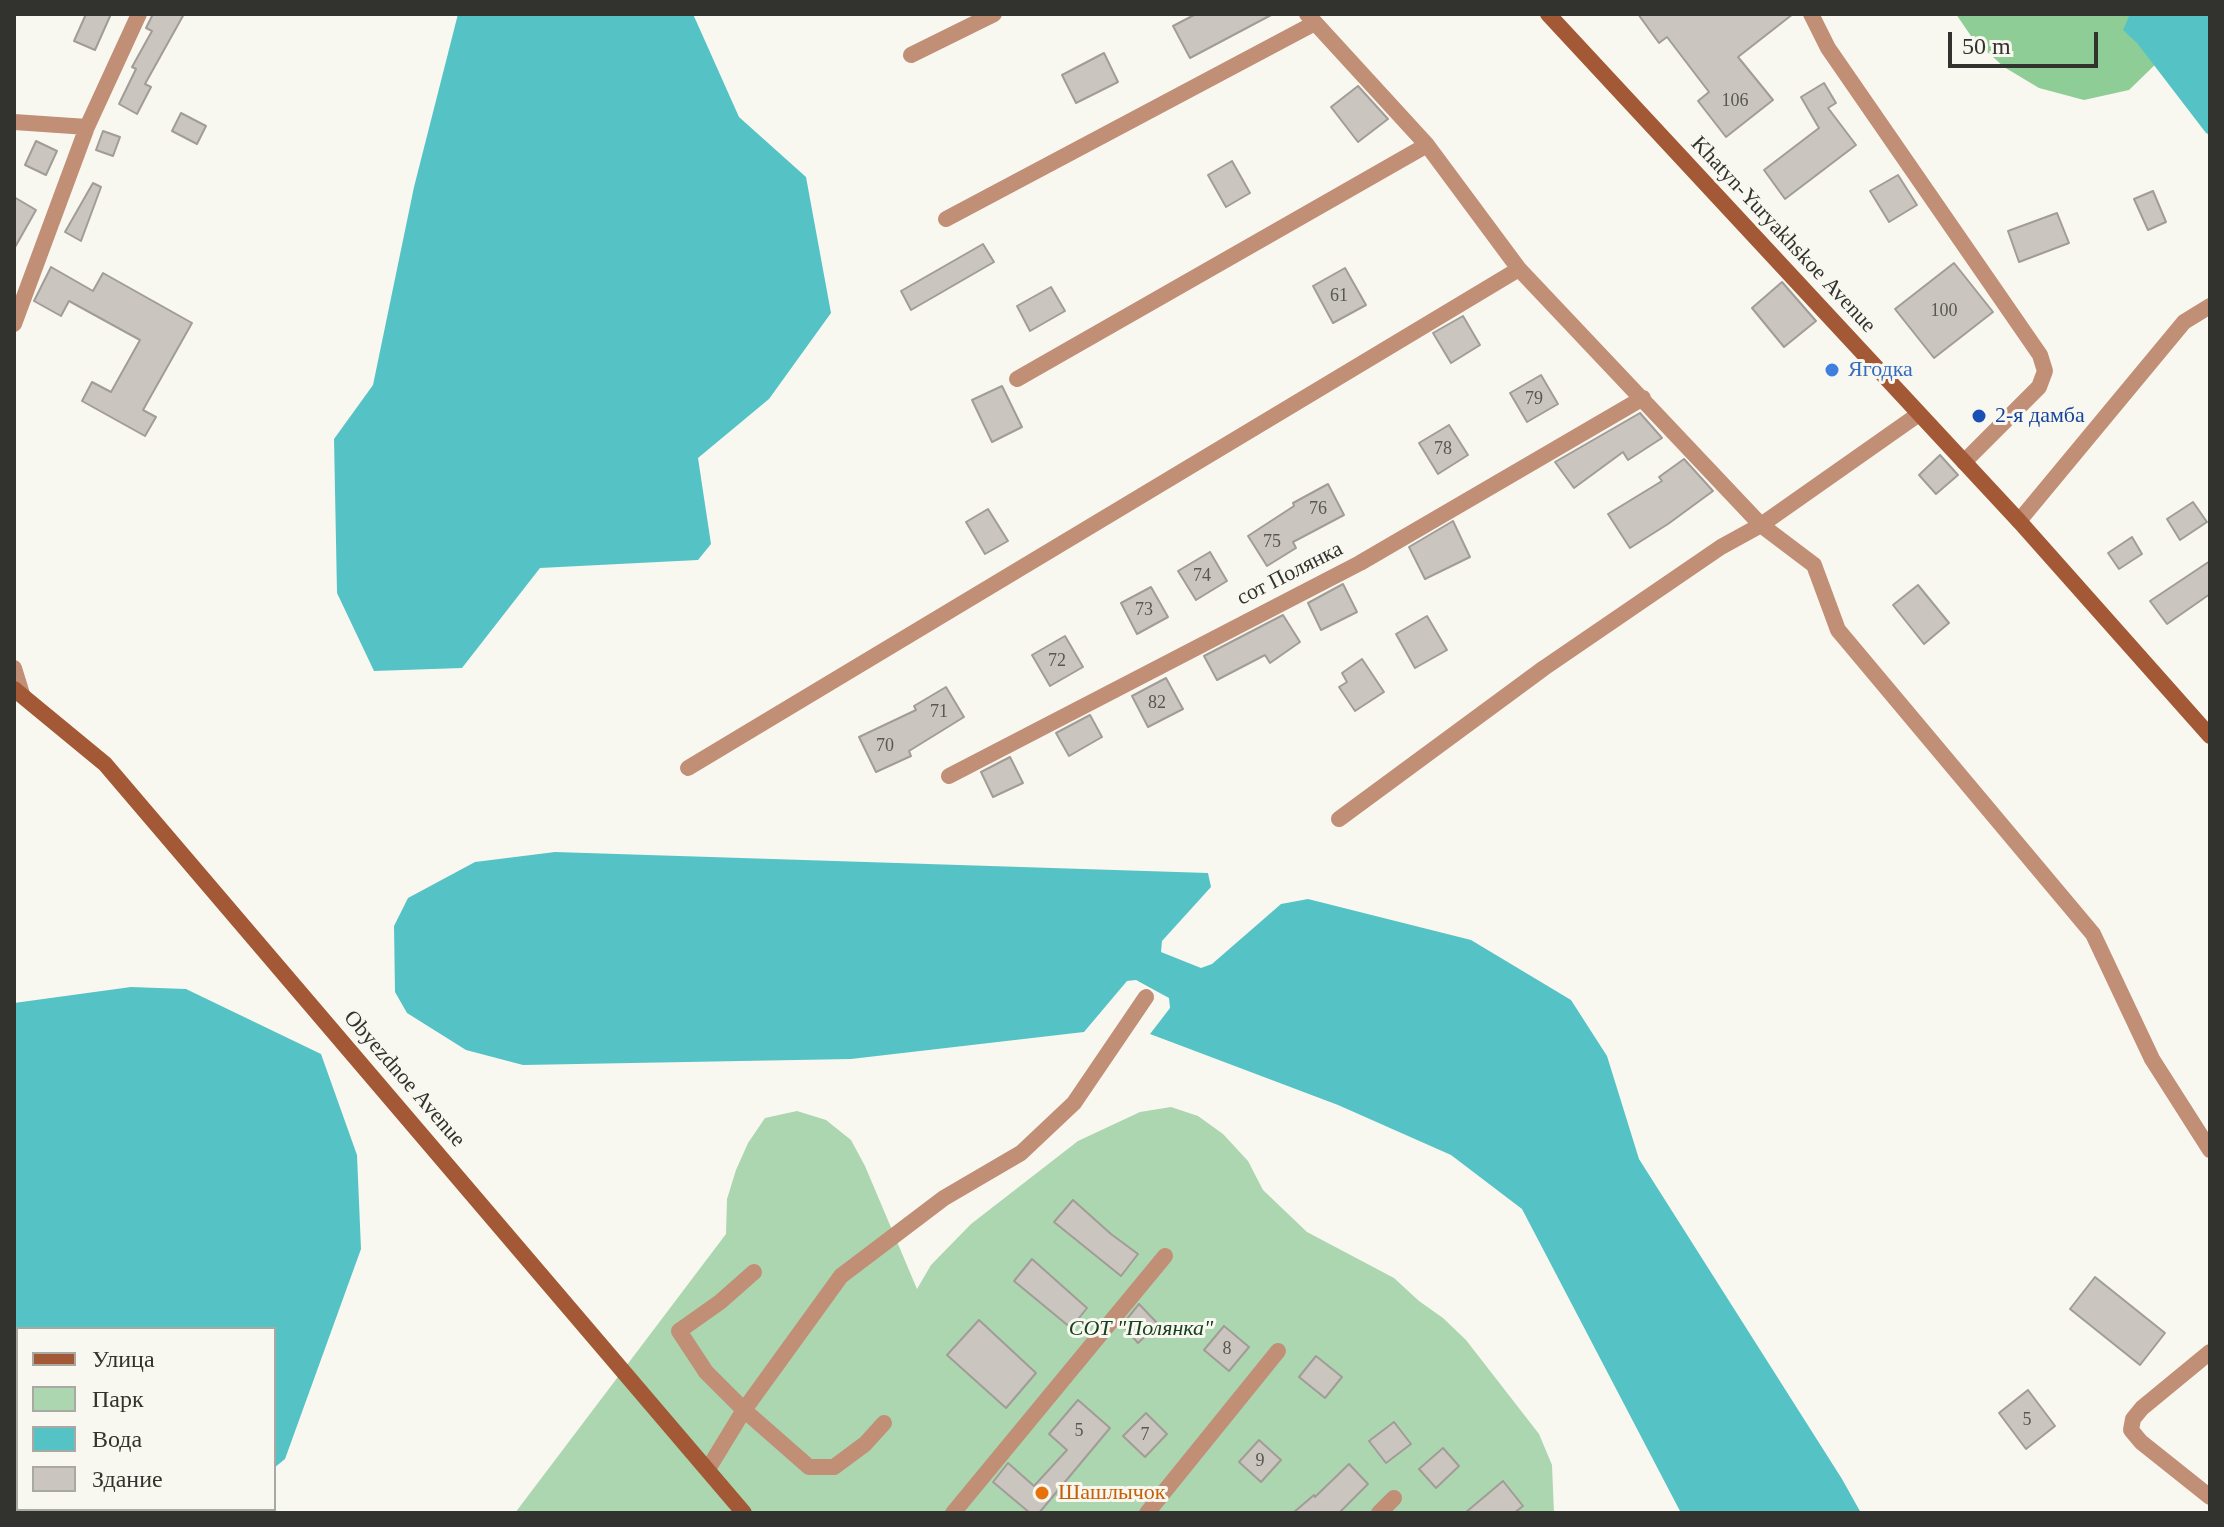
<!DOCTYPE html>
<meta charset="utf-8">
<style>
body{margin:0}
#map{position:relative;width:2224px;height:1527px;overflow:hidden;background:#f9f8f0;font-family:Georgia,serif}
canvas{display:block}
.frame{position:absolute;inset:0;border:16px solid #32322f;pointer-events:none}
.legend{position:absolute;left:16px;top:1327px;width:260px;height:184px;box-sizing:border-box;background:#f9f8f0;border:2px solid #a9a9a3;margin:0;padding:10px 14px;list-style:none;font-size:24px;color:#32322f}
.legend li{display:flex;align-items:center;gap:16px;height:40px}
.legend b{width:40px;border:2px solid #a9a9a3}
.scale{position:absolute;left:1948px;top:32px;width:150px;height:36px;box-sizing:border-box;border:4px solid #32322f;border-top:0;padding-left:10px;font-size:24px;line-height:28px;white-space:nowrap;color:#32322f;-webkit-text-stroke:6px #f9f8f0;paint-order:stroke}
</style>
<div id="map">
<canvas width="2224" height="1527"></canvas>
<div class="frame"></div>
<ul class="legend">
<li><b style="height:10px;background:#a35935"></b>Улица</li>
<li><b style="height:22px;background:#abd6af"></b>Парк</li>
<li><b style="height:22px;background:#55c3c6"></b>Вода</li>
<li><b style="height:22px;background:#cbc5c0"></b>Здание</li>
</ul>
<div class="scale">50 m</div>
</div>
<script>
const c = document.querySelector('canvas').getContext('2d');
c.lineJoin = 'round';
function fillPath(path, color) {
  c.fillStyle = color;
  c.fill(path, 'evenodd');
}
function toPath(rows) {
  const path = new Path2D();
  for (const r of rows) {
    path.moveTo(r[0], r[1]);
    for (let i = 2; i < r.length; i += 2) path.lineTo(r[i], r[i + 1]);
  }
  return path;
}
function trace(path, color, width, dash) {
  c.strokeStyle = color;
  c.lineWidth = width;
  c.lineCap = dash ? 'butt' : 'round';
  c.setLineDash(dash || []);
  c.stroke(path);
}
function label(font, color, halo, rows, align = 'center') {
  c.font = font + ' Georgia,serif';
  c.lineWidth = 6;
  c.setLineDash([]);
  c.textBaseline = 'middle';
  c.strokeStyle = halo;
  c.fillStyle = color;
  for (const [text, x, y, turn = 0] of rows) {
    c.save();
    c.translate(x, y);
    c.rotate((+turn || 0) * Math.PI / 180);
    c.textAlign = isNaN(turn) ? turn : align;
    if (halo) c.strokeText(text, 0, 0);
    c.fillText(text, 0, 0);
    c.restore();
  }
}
fillPath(toPath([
 [1171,1107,1198,1116,1223,1134,1248,1161,1263,1190,1307,1232,1394,1278,1419,1301,1443,1318,1466,1340,1539,1434,1552,1465,1554,1513,515,1513,726,1234,727,1199,736,1170,748,1143,765,1118,797,1111,826,1120,851,1140,865,1166,917,1289,931,1265,971,1224,1078,1141,1140,1112]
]), '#abd6af');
fillPath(toPath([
 [1956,14,2144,14,2161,59,2129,90,2084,100,2039,88,2004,67,1973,39]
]), '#8fcd96');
fillPath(toPath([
 [458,14,693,14,739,117,806,177,831,313,769,399,698,458,711,544,698,560,540,568,462,668,374,671,337,593,334,439,373,385,414,187],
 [2130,14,2210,14,2210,135,2206,133,2137,43,2123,30],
 [555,852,1208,873,1211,887,1162,941,1161,952,1201,968,1212,964,1281,904,1308,899,1471,940,1571,1000,1607,1056,1639,1159,1842,1479,1861,1513,1681,1513,1522,1209,1451,1155,1338,1105,1150,1034,1170,1008,1169,998,1136,980,1127,981,1084,1032,851,1059,523,1065,466,1050,407,1013,395,992,394,926,408,898,475,862],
 [131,987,186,989,321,1054,357,1155,361,1249,285,1459,274,1468,274,1329,18,1329,18,1509,226,1509,223,1513,14,1513,14,1003]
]), '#55c3c6');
const building = toPath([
 [86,14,111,14,95,50,74,41,86,14],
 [153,14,184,14,145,84,151,87,137,114,119,104,136,69,132,67,152,31,146,28,153,14],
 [1196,14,1273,14,1190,58,1173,26,1196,14],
 [1638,14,1793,14,1738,57,1773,100,1726,137,1698,101,1709,92,1667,37,1659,43,1638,14],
 [1104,53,1118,82,1076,103,1062,75,1104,53],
 [1824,83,1836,103,1828,108,1856,145,1785,199,1764,170,1819,128,1801,97,1824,83],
 [1358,86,1388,119,1358,142,1331,107,1358,86],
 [181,113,206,126,197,144,172,131,181,113],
 [103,131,120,137,113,156,96,150,103,131],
 [36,141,57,151,46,175,25,165,36,141],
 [1232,161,1250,193,1226,207,1208,175,1232,161],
 [1898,175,1917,205,1889,222,1870,191,1898,175],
 [93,183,101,187,81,241,65,232,93,183],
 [2153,191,2166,222,2148,230,2134,199,2153,191],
 [14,197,36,210,14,249,14,197],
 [2057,213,2069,243,2019,262,2008,231,2057,213],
 [983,244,994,262,911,310,901,291,983,244],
 [1954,263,1993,312,1934,358,1895,309,1954,263],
 [51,267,93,291,103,273,192,323,143,410,156,417,145,436,82,401,92,382,111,392,140,340,69,301,61,316,34,301,51,267],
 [1345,268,1366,305,1333,323,1313,286,1345,268],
 [1782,282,1816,321,1784,347,1752,308,1782,282],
 [1051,287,1065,311,1030,331,1017,306,1051,287],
 [1463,316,1480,345,1451,363,1433,333,1463,316],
 [1541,375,1558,404,1527,422,1510,393,1541,375],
 [1002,386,1022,427,992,442,972,400,1002,386],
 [1640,413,1662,438,1628,460,1623,452,1574,488,1555,462,1640,413],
 [1449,425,1468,455,1438,474,1419,443,1449,425],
 [1940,455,1958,475,1936,494,1919,475,1940,455],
 [1684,459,1713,491,1668,524,1630,548,1608,514,1662,481,1659,477,1684,459],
 [1328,484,1344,515,1293,542,1296,548,1267,566,1248,536,1294,506,1293,503,1328,484],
 [2193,502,2207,522,2180,540,2167,519,2193,502],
 [988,509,1008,541,985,554,966,522,988,509],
 [1453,521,1470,557,1425,579,1409,547,1453,521],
 [2132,537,2142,554,2119,569,2108,553,2132,537],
 [1210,552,1227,581,1196,600,1178,571,1210,552],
 [2210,561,2210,594,2167,624,2150,601,2210,561],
 [1343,584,1357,612,1321,630,1308,603,1343,584],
 [1918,585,1949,623,1924,644,1893,605,1918,585],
 [1151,587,1168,617,1137,634,1121,603,1151,587],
 [1283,615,1300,642,1270,663,1265,655,1217,680,1204,656,1283,615],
 [1427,616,1447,650,1415,668,1396,634,1427,616],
 [1065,636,1083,667,1050,686,1032,655,1065,636],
 [1362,659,1384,692,1355,711,1339,687,1347,682,1342,673,1362,659],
 [1166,678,1183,709,1148,727,1132,696,1166,678],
 [946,687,964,717,909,751,911,756,876,772,859,737,916,710,914,706,946,687],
 [1090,715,1102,737,1069,756,1056,733,1090,715],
 [1010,757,1023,783,993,797,981,772,1010,757],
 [1073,1200,1111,1234,1138,1254,1121,1276,1054,1222,1073,1200],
 [1032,1259,1087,1308,1071,1328,1014,1281,1032,1259],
 [2095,1277,2165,1333,2140,1365,2070,1309,2095,1277],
 [1139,1304,1158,1324,1138,1343,1122,1325,1139,1304],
 [979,1320,1036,1373,1006,1408,947,1355,979,1320],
 [1224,1326,1249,1347,1229,1371,1204,1350,1224,1326],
 [1316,1356,1342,1377,1325,1398,1299,1377,1316,1356],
 [2028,1390,2055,1426,2026,1449,1999,1413,2028,1390],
 [1078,1400,1110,1428,1039,1513,1030,1513,993,1482,1008,1463,1034,1486,1067,1450,1049,1434,1078,1400],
 [1146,1413,1167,1434,1145,1457,1123,1436,1146,1413],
 [1394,1422,1411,1444,1386,1463,1369,1441,1394,1422],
 [1259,1440,1281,1460,1261,1482,1239,1462,1259,1440],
 [1443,1448,1459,1466,1436,1488,1419,1469,1443,1448],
 [1349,1464,1368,1484,1339,1513,1293,1513,1314,1495,1315,1497,1349,1464],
 [1503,1481,1523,1506,1514,1513,1465,1513,1503,1481]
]);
fillPath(building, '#cbc5c0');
trace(building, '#a29c97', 2);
trace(toPath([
 [1307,14,1427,145,1519,269,1761,525,1814,565,1838,630,2093,934,2152,1059,2210,1150],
 [1811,14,1828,48,2040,355,2045,371,2039,387,1964,462],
 [911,55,994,14],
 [14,122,87,127],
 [946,219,1315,23],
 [14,324,87,127,139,14],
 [1017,379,1427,145],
 [2019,521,2184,322,2210,306],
 [14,668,22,694],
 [688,768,1519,269],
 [949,776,1360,563,1643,398],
 [1339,819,1544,668,1721,547,1761,525,1919,414],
 [754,1272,720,1302,679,1331,706,1372,744,1410,809,1467,834,1467,865,1444,884,1423],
 [2210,1352,2142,1408,2133,1419,2131,1430,2141,1442,2210,1497],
 [708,1469,744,1410,841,1276,944,1198,1021,1153,1074,1103,1146,997],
 [953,1513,1165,1256],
 [1147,1513,1278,1351],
 [1379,1513,1394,1498]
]), '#c18e76', 16);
trace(toPath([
 [1548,14,2019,521,2210,736],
 [14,689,105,764,744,1513]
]), '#a35935', 16);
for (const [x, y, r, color] of [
 [1832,370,8,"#3f7fe0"],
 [1979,416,8,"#1a4fb4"],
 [1042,1493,8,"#e8710a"]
]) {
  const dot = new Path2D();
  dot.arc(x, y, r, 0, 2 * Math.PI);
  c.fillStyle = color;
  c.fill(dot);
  trace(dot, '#f9f8f0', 3);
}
label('18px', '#585753', null, [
 ["106",1735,101],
 ["61",1339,296],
 ["100",1944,311],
 ["79",1534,399],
 ["78",1443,449],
 ["76",1318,509],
 ["75",1272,542],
 ["74",1202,576],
 ["73",1144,610],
 ["72",1057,661],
 ["82",1157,703],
 ["71",939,712],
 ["70",885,746],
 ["8",1227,1349],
 ["5",2027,1420],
 ["5",1079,1431],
 ["7",1145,1435],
 ["9",1260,1461]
]);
label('22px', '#32322f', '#f9f8f0', [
 ["Khatyn-Yuryakhskoe Avenue",1783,235,47],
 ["сот Полянка",1290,574,-27],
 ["Obyezdnoe Avenue",404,1079,49]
]);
label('22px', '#366cbe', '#f9f8f0', [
 ["Ягодка",1848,370]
], 'left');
label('22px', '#164399', '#f9f8f0', [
 ["2-я дамба",1995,416]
], 'left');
label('italic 22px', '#15411d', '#f9f8f0', [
 ["СОТ \"Полянка\"",1141,1329]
]);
label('22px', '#c56008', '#f9f8f0', [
 ["Шашлычок",1058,1493]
], 'left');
</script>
